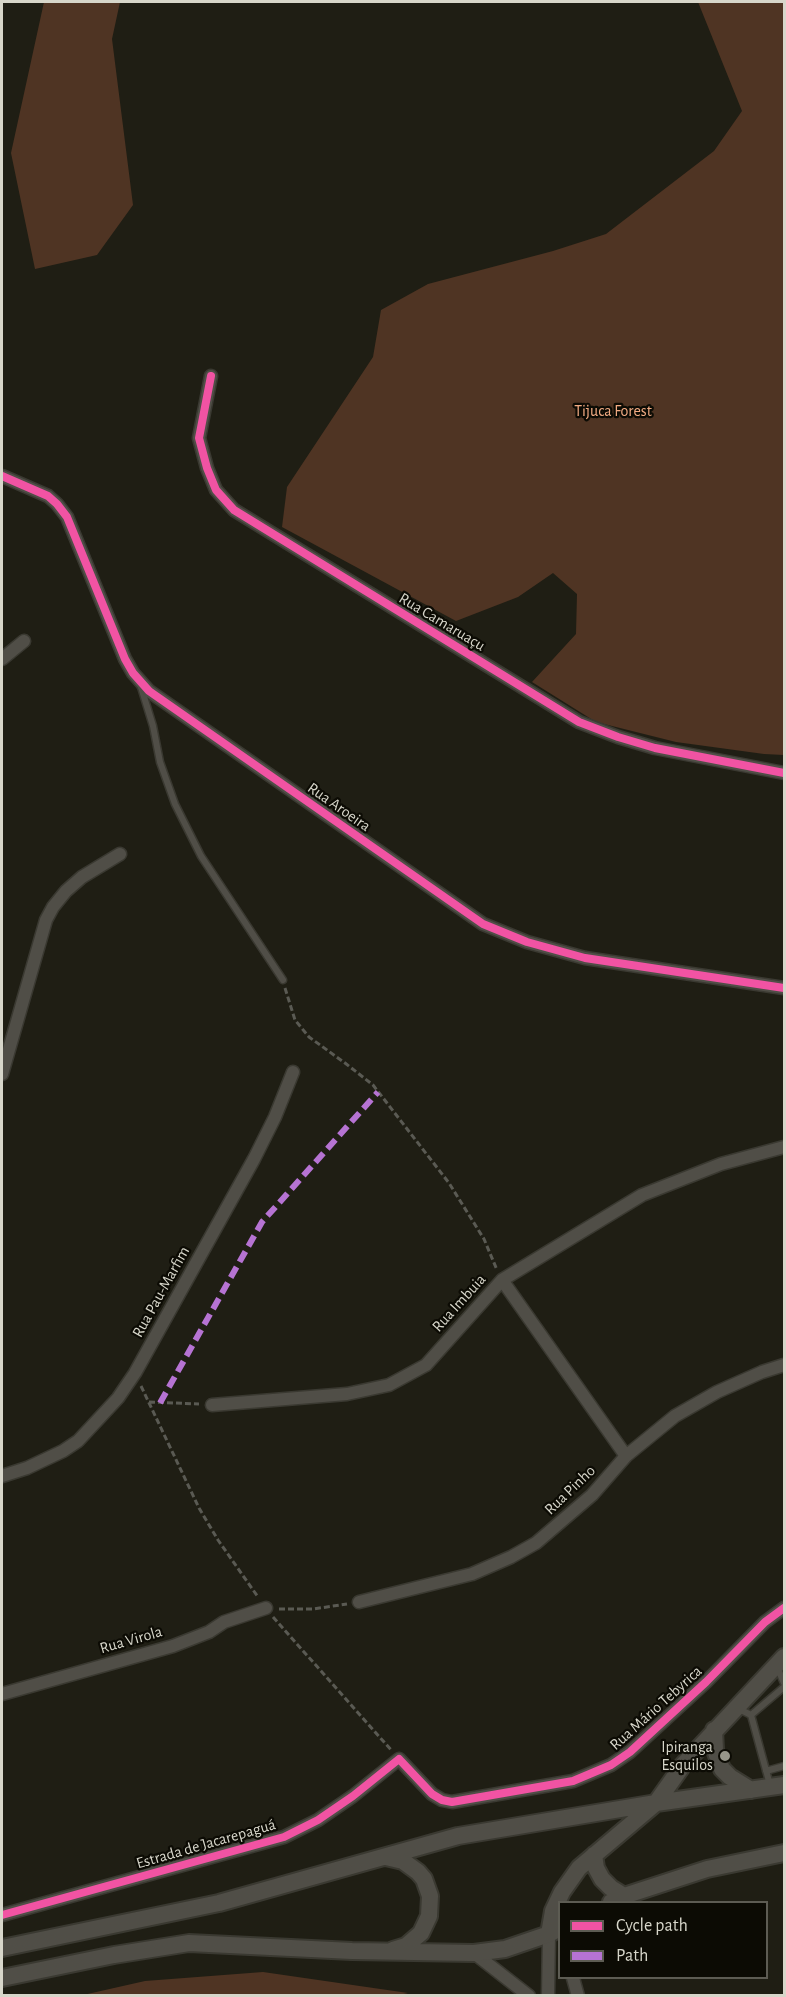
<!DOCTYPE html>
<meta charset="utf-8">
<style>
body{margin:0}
#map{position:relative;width:786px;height:1997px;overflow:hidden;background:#1f1e14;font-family:"Alegreya Sans",sans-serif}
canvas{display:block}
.frame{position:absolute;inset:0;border:3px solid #d7d6ca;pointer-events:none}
.legend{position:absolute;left:558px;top:1901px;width:210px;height:78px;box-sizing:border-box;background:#0c0b04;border:2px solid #5d5c53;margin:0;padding:8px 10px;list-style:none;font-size:18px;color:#d7d6ca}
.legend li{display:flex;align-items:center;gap:12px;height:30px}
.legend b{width:30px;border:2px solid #5d5c53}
</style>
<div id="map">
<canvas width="786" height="1997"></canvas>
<div class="frame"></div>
<ul class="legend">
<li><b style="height:8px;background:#f153a3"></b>Cycle path</li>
<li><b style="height:8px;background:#b673d3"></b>Path</li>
</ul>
</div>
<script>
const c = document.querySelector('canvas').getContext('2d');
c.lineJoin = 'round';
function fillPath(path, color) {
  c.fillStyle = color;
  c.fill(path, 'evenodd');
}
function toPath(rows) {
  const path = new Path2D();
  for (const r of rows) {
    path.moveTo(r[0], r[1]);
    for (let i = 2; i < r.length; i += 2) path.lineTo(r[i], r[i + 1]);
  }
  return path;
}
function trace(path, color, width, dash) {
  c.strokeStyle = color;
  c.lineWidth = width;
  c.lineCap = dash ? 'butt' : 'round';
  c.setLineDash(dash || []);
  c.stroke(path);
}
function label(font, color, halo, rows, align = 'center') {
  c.font = font + ' "Alegreya Sans",sans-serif';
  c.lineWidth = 4.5;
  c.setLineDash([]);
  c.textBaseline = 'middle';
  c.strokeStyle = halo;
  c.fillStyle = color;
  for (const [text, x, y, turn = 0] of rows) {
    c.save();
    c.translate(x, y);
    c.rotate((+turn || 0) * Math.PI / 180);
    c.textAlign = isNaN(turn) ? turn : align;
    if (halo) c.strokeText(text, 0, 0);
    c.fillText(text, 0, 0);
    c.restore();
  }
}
fillPath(toPath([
 [44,2,120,2,112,39,133,205,97,255,35,269,11,153],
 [698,2,784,2,784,755,764,754,676,742,596,722,532,682,576,634,577,594,553,573,518,597,456,621,282,527,287,487,373,357,381,310,428,284,553,251,606,234,714,151,742,111],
 [263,1972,408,1993,395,1996,83,1995,145,1981]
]), '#4f3423');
const lane = toPath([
 [141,687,153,726,160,762,175,804,201,856,283,980],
 [777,1667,784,1683],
 [739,1709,751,1715,770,1785],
 [751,1715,784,1687],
 [766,1771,784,1766]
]);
const street = toPath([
 [211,376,199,438,207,468,216,490,234,510,579,722,618,737,655,748,784,773],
 [2,476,48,496,57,504,67,517,125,659,133,673,149,691,483,924,527,942,585,958,784,988],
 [2,659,24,641],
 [2,1074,46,920,53,907,66,891,82,877,120,854],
 [502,1280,626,1456],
 [212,1405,347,1394,389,1385,426,1365,502,1280,642,1195,721,1164,784,1147],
 [2,1476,27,1468,63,1451,78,1441,118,1398,135,1373,254,1159,275,1117,293,1072],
 [359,1602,472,1574,511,1557,536,1543,592,1495,626,1456,675,1416,717,1392,762,1372,784,1365],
 [2,1694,173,1646,209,1632,224,1622,266,1608],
 [2,1915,284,1837,318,1820,353,1796,399,1759,432,1794,442,1800,452,1802,573,1781,611,1765,630,1752,706,1682,765,1622,784,1608],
 [474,1953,529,1996],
 [573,1978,578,1996],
 [548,1996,549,1934]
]);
const secondary = toPath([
 [714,1730,715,1750,722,1769,730,1777,751,1790],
 [594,1855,596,1868,602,1879,611,1888,624,1896],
 [386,1857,403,1861,418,1872,424,1879,430,1896,429,1916,421,1933,406,1946,393,1950],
 [611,1902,624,1896,707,1869,784,1853],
 [549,1934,553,1911,562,1892,579,1868,656,1803,683,1765,784,1657],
 [2,1948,219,1903,458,1836,656,1803,784,1785],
 [2,1978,114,1955,189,1943,352,1951,474,1953,505,1949,549,1934,560,1928]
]);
trace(lane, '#3a3931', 9);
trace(street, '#3a3931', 15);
trace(secondary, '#3a3931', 20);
trace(toPath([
 [285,988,295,1020,309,1037,345,1063,373,1085,449,1183,484,1239,497,1270],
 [141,1386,199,1508,218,1540,258,1597],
 [149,1402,199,1404],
 [279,1609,313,1609,347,1604],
 [273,1617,392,1751]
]), '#5a5a53', 3, [6, 3]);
trace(lane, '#504e47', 6);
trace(street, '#504e47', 12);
trace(secondary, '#504e47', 16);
trace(toPath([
 [160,1403,262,1222,378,1092]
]), '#b673d3', 6, [12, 6]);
trace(toPath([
 [211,376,199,438,207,468,216,490,234,510,579,722,618,737,655,748,784,773],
 [2,476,48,496,57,504,67,517,125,659,133,673,149,691,483,924,527,942,585,958,784,988],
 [2,1915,284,1837,318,1820,353,1796,399,1759,432,1794,442,1800,452,1802,573,1781,611,1765,630,1752,706,1682,765,1622,784,1608]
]), '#f153a3', 8);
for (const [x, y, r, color] of [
 [725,1756,6,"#97968a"]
]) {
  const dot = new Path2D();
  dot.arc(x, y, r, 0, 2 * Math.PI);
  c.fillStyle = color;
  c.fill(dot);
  trace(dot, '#0c0b04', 2);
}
label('16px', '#f2ab83', '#0c0b04', [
 ["Tijuca Forest",613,411]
]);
label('16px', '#d7d6ca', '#0c0b04', [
 ["Rua Camaruaçu",442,622,31],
 ["Rua Aroeira",339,807,35],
 ["Rua Pau-Marfim",161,1292,-61],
 ["Rua Imbuia",459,1303,-48],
 ["Rua Pinho",570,1490,-44],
 ["Rua Virola",131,1640,-16],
 ["Rua Mário Tebyrica",656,1708,-42],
 ["Estrada de Jacarepaguá",206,1844,-16]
]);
label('16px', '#d7d6ca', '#0c0b04', [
 ["Ipiranga",713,1747],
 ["Esquilos",713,1765]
], 'right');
</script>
